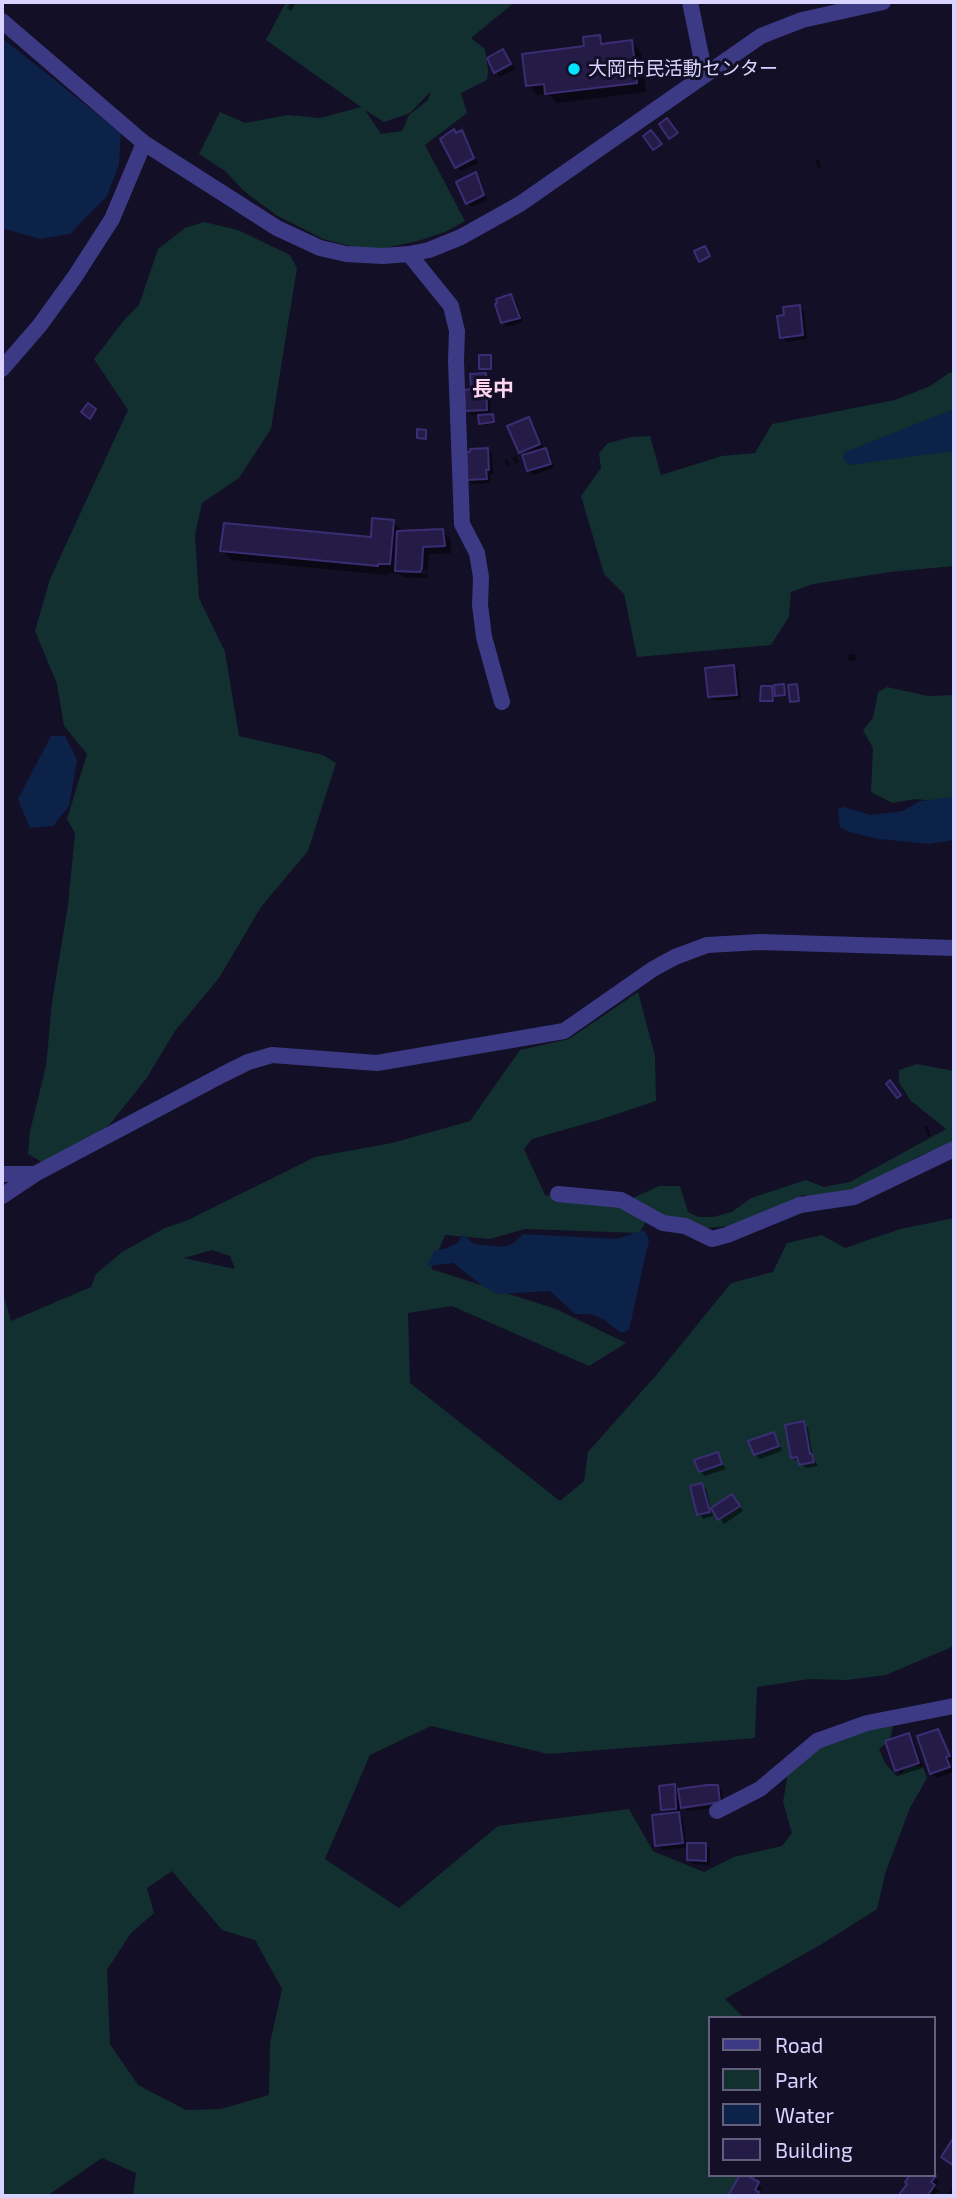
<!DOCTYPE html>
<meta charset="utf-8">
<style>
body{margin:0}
#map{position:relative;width:956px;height:2198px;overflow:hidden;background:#130f26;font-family:"Exo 2",sans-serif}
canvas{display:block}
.frame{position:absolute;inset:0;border:4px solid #d9d4ff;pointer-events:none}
.legend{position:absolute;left:708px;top:2016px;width:228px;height:161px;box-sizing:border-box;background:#130f26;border:2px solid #625e7d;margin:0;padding:9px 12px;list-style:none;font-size:21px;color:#d9d4ff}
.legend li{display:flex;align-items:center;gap:14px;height:35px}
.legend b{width:35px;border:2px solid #625e7d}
</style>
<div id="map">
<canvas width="956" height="2198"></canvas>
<div class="frame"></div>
<ul class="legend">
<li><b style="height:9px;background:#3d3a85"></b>Road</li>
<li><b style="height:19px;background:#12302f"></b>Park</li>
<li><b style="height:19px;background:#0c2248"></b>Water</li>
<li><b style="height:19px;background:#241b47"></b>Building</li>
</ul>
</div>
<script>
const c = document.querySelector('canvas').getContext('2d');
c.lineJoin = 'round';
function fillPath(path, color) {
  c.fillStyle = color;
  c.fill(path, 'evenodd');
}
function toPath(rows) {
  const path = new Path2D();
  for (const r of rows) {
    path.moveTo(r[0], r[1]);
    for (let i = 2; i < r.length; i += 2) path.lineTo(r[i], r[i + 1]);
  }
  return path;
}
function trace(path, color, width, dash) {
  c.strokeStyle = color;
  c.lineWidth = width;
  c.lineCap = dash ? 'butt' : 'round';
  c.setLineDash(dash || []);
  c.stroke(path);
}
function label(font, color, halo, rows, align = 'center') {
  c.font = font + ' "Exo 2","Noto Sans JP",sans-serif';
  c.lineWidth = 6;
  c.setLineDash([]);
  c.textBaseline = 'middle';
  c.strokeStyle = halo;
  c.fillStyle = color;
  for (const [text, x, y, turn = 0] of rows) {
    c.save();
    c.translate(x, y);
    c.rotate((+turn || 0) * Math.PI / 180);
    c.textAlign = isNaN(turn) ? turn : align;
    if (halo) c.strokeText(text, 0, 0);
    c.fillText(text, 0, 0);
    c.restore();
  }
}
fillPath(toPath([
 [286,2,515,2,471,38,485,49,488,70,487,80,461,93,467,113,425,145,465,221,445,232,418,241,370,251,323,239,276,215,244,191,225,171,199,154,220,112,245,123,288,115,320,118,361,107,266,40],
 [431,91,428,100,409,115,402,131,381,134,365,110,384,122,410,113],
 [204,222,238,230,290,255,297,268,271,429,239,478,202,503,195,535,199,598,225,652,239,736,323,755,336,763,308,851,261,907,219,978,175,1031,146,1079,110,1124,90,1141,43,1163,28,1154,30,1131,46,1066,52,1002,68,905,75,833,67,819,87,754,64,726,57,684,35,631,50,579,128,410,94,359,125,319,139,305,158,249,185,228],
 [949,373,954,373,954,566,890,572,813,584,791,592,789,617,771,645,637,657,624,594,604,574,581,496,601,468,599,453,608,443,631,437,650,436,661,475,722,456,755,453,772,424,895,400,930,386],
 [887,687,928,696,954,695,954,797,942,802,916,799,892,803,871,792,873,748,863,730,873,718,878,692],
 [638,992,655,1056,656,1101,602,1119,532,1139,524,1149,545,1195,622,1203,659,1186,680,1186,688,1212,698,1217,713,1217,732,1212,751,1198,806,1180,824,1187,850,1182,946,1129,910,1100,899,1082,899,1070,917,1064,954,1071,954,1142,919,1156,851,1193,823,1199,803,1195,763,1215,729,1226,707,1228,670,1216,647,1220,639,1233,525,1229,490,1239,445,1235,431,1269,556,1309,626,1343,589,1366,452,1306,408,1313,410,1383,560,1501,584,1481,588,1452,658,1373,731,1283,773,1272,787,1243,822,1235,845,1248,900,1229,954,1218,954,1646,886,1675,847,1680,810,1679,757,1687,755,1738,548,1754,431,1726,370,1755,325,1859,399,1908,498,1826,629,1809,653,1851,704,1872,734,1857,782,1846,792,1833,783,1802,788,1773,820,1747,894,1721,890,1740,879,1749,885,1763,898,1777,909,1765,923,1767,927,1778,910,1808,885,1874,877,1909,822,1944,725,1999,744,2018,709,2018,709,2175,757,2175,737,2196,133,2196,136,2173,102,2158,47,2196,2,2196,2,1290,11,1321,91,1287,96,1274,122,1252,165,1228,188,1220,315,1157,392,1143,470,1121,520,1050,569,1039],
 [212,1250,230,1256,235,1269,184,1258],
 [172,1871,222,1930,255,1940,282,1989,270,2043,269,2095,221,2109,186,2110,138,2085,110,2044,107,1970,131,1933,154,1913,147,1888]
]), '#12302f');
fillPath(toPath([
 [2,38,121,133,119,165,107,196,70,234,40,239,5,229,2,233],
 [954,409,954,451,849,465,843,459,844,453,858,447],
 [51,736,65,736,77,760,69,806,53,826,30,828,18,799],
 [954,797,954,840,929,844,879,839,849,832,840,827,838,809,844,807,871,815,903,811,920,801],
 [644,1230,649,1240,629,1330,621,1333,603,1319,591,1314,575,1314,550,1291,497,1294,484,1287,453,1263,427,1266,434,1251,447,1248,458,1243,463,1234,474,1244,504,1247,514,1243,523,1234,617,1239]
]), '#0c2248');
fillPath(toPath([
 [291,2,296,3,291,11,287,8],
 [599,37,607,45,631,42,641,52,646,92,557,103,548,94,538,95,528,85,586,48],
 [503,51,515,69,500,77,496,72],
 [462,132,466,137,475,156,456,166,457,135],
 [476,159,478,163,461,171,458,168],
 [818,159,822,167,818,168,815,160],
 [476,175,480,179,487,200,472,207,467,203],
 [511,296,516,301,523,322,507,327,502,322],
 [799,307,804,311,807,339,786,342,782,337],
 [486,375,490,380,491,416,494,417,495,424,482,425,480,415,471,415,467,410,472,391],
 [528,419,533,423,544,450,550,454,554,468,533,475,528,470,525,456,521,452,510,427],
 [487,449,492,454,493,474,490,474,491,483,473,484,469,480],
 [516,456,519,462,515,464,512,458],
 [507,459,511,466,508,467,504,460],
 [393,522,403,532,442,531,450,538,451,553,429,554,427,578,404,577,400,574,388,573,387,575,232,560,222,550,372,538],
 [402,569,428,570,428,574,402,573],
 [854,654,857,660,850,661,847,655],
 [734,667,738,672,741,699,714,701,710,697],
 [783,686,786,696,778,697,773,692,774,702,762,700,771,687,776,692],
 [927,1125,931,1136,928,1136,924,1126],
 [803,1423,808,1428,813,1457,818,1466,805,1468,800,1461,797,1462,793,1457],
 [773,1434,778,1439,782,1451,760,1459,755,1454],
 [717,1454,726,1469,705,1476,700,1471],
 [702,1485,706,1489,713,1516,703,1519,699,1514],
 [736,1501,743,1511,724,1524,713,1509],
 [937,1731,950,1752,953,1761,950,1762,953,1772,936,1778,931,1773],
 [909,1735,913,1740,923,1768,901,1775,897,1770],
 [674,1786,678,1790,717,1787,722,1791,723,1800,684,1805,684,1808,680,1804,680,1813,677,1813,683,1819,686,1844,706,1845,710,1850,710,1865,693,1864,689,1860,689,1847,662,1850,657,1845,669,1815,663,1809],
 [724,1804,724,1807,687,1811,685,1809],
 [742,2175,762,2188,759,2195,761,2196,730,2196],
 [913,2175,935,2177,939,2182,935,2187,939,2191,934,2196,900,2196],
 [954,2186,954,2196,949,2192]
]), '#0007');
const building = toPath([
 [600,35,601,44,632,40,637,83,545,94,544,84,526,86,522,54,584,46,583,37,600,35],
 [503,49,511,64,494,73,487,58,503,49],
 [667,118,678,133,669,139,659,124,667,118],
 [454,129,456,133,462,130,474,158,455,168,440,139,454,129],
 [651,130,662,144,653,150,643,136,651,130],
 [476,172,484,195,466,204,456,182,476,172],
 [705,246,710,256,699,262,694,251,705,246],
 [511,294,520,318,501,323,495,304,497,303,496,299,511,294],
 [800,305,803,335,780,338,777,316,784,315,783,307,800,305],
 [479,355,491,355,491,369,479,369,479,355],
 [486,373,487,410,465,411,464,390,471,389,470,374,486,373],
 [88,403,96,409,90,419,81,412,88,403],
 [493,414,494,422,479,424,478,415,493,414],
 [529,417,540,444,519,453,507,426,529,417],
 [417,429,426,430,426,439,417,438,417,429],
 [488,448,489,470,486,470,487,479,467,480,466,452,470,452,470,449,488,448],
 [546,448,551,464,527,471,522,455,546,448],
 [372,518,394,520,390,564,378,564,378,566,220,551,224,523,371,537,372,518],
 [443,529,445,546,423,547,422,568,420,572,395,571,397,531,443,529],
 [734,665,737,695,708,697,705,668,734,665],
 [784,684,785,695,775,696,774,685,784,684],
 [797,684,799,701,790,702,788,685,797,684],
 [761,686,772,686,773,701,760,701,761,686],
 [890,1080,901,1095,897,1098,886,1084,890,1080],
 [804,1421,810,1454,812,1454,814,1462,799,1465,797,1457,791,1458,785,1425,804,1421],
 [774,1432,779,1446,754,1455,748,1441,774,1432],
 [718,1452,722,1464,699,1472,694,1460,718,1452],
 [702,1483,710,1512,697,1515,690,1486,702,1483],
 [732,1494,740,1506,718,1520,711,1508,732,1494],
 [938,1729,950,1756,946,1757,950,1767,930,1774,917,1736,938,1729],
 [909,1733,919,1763,895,1771,885,1741,909,1733],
 [675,1784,676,1809,661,1810,659,1786,675,1784],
 [707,1785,718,1785,720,1802,681,1808,678,1789,707,1785],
 [679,1812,683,1843,655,1846,652,1815,679,1812],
 [687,1843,706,1843,706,1861,687,1860,687,1843],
 [954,2137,954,2166,941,2157,954,2137],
 [933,2174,936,2176,931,2182,935,2185,927,2196,898,2196,907,2184,905,2182,910,2175,933,2174],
 [740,2175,746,2175,759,2182,755,2190,759,2192,757,2196,728,2196,740,2175]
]);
fillPath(building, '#241b47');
trace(building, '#3b2d73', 2);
trace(toPath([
 [690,2,705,75],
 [2,21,144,143,277,228,320,248,346,254,383,256,409,254,429,250,461,237,520,204,761,36,802,20,883,2],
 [409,254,451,306,457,331,456,361,462,524,477,553,481,577,480,605,484,637,502,702],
 [2,369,40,325,74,278,112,219,144,143],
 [2,1174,35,1174],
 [558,1194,621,1200,663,1223,685,1226,712,1239,727,1235,800,1205,854,1197,954,1149],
 [2,1196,35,1174,222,1075,248,1062,272,1055,377,1063,564,1031,653,969,675,957,707,945,760,942,954,948],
 [717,1811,760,1789,817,1741,867,1723,954,1706]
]), '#3d3a85', 16);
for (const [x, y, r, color] of [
 [574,69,7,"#00e5ff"]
]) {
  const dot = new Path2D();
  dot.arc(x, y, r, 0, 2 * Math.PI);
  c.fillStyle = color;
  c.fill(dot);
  trace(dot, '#130f26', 2.5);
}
label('19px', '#d9d4ff', '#130f26', [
 ["大岡市民活動センター",588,69]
], 'left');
label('bold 21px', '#ffd6f0', '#130f26', [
 ["長中",493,389]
]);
</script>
